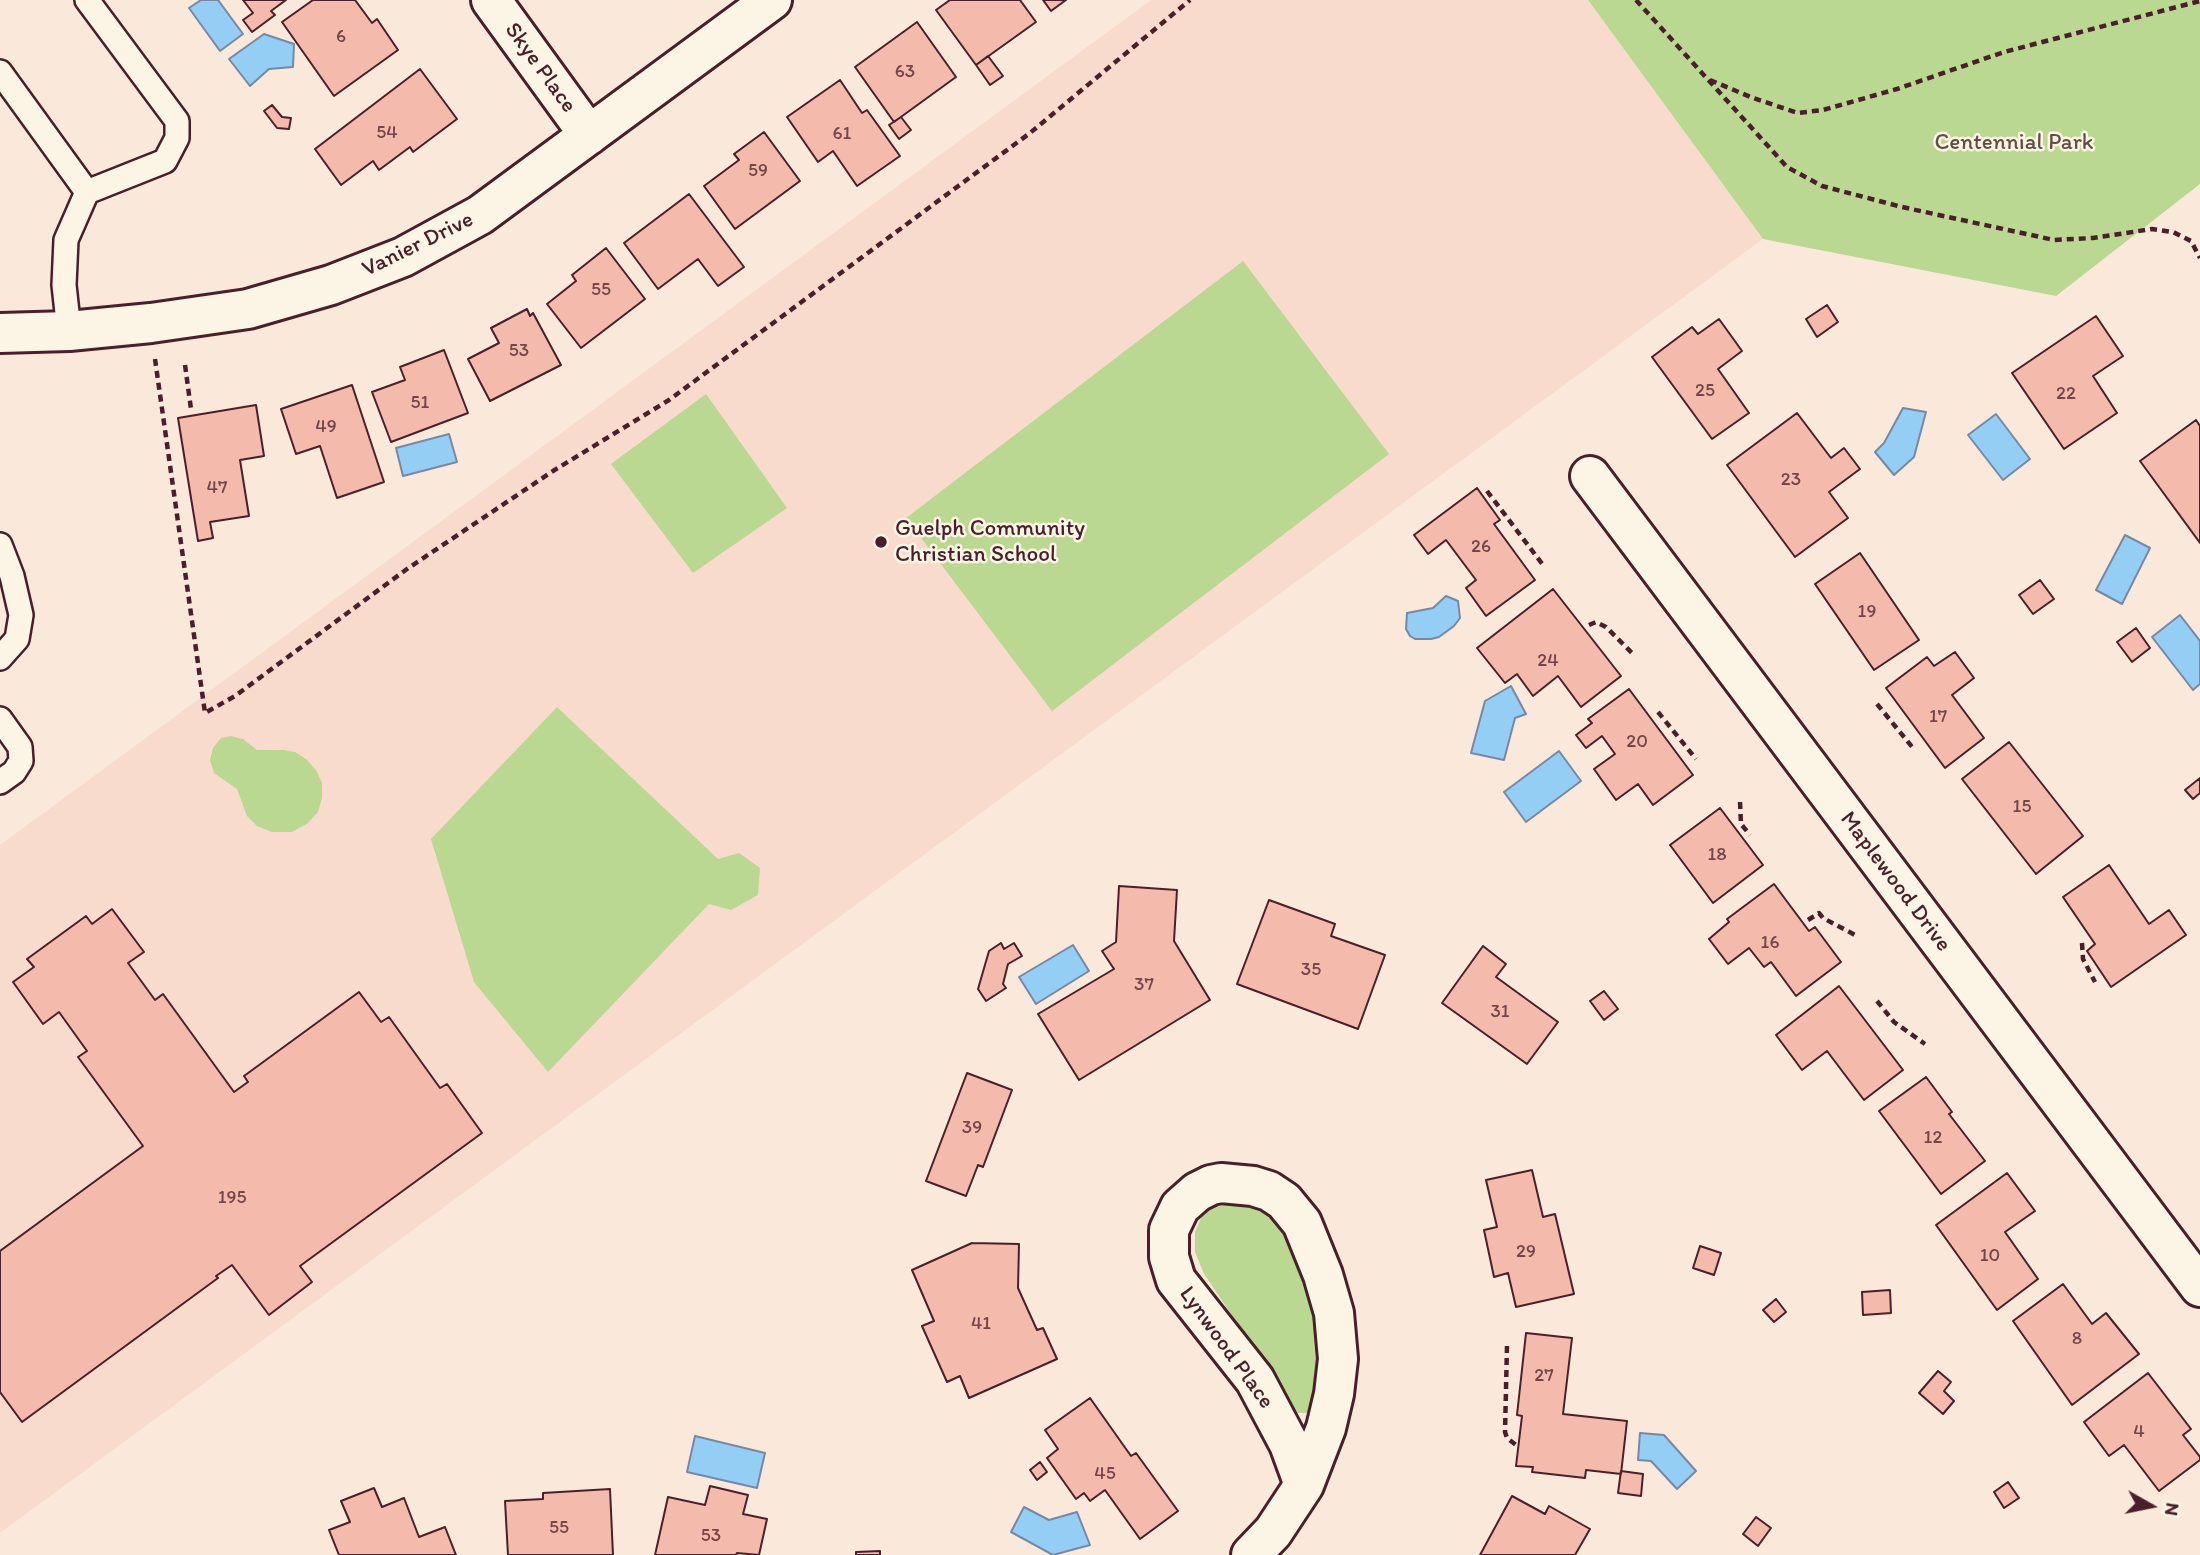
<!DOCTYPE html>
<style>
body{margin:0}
#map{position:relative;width:2200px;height:1555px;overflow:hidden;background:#fae9da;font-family:Itim,sans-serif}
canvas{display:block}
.north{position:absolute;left:2116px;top:1471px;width:70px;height:70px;-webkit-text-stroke:5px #fcf5e5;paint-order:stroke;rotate:99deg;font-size:19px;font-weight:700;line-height:28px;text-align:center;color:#4a1f2b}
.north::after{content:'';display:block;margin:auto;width:24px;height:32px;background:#4a1f2b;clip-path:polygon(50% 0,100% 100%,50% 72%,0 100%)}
</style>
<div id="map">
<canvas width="2200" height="1555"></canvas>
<div class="north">N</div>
</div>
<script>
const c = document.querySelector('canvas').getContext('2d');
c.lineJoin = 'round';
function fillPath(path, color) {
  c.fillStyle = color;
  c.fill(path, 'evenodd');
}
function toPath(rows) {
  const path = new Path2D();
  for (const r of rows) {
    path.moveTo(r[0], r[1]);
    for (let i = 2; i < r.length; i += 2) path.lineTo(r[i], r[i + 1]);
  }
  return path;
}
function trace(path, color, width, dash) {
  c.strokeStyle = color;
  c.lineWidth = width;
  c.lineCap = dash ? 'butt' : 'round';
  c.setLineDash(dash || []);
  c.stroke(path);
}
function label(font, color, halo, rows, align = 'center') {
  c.font = font + ' Itim,sans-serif';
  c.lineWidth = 5;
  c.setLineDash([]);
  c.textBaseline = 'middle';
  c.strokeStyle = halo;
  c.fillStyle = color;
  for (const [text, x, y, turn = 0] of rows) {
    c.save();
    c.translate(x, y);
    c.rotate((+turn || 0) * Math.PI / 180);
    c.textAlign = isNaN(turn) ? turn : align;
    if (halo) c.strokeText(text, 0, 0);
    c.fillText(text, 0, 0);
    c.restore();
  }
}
fillPath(toPath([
 [1151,0,1588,0,1763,239,0,1533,0,845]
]), '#f8dbcc');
fillPath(toPath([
 [1588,0,2200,0,2200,184,2056,296,1763,239],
 [1243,261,1389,454,1052,711,906,518],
 [706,394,787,508,693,573,611,464],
 [557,707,718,859,739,853,760,868,758,895,731,910,709,904,548,1072,474,982,431,839],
 [231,736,243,739,257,750,284,750,295,752,306,759,316,770,322,783,322,798,318,812,308,823,292,832,272,832,257,826,247,816,237,789,214,773,210,760,213,748,221,738],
 [1220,1201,1254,1202,1273,1214,1288,1238,1315,1303,1320,1376,1312,1408,1306,1413,1298,1413,1289,1405,1282,1389,1204,1274,1195,1252,1195,1232,1202,1216,1211,1206]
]), '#bad891');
const water = toPath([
 [201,0,218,0,243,34,220,51,189,8,201,0],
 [264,34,294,44,293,67,269,69,250,86,229,59,264,34],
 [1903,408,1926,412,1914,457,1894,475,1875,452,1884,443,1903,408],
 [1996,414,2030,459,2003,480,1968,435,1996,414],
 [449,434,457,462,403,476,396,448,449,434],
 [2125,535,2150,548,2122,604,2096,590,2125,535],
 [1446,596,1458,601,1460,618,1454,626,1439,637,1431,639,1415,639,1410,636,1406,629,1407,613,1433,608,1446,596],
 [2180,615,2200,641,2200,684,2193,690,2152,637,2180,615],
 [1511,686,1526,714,1515,718,1504,760,1471,753,1485,701,1511,686],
 [1559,751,1581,781,1526,822,1504,792,1559,751],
 [1073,945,1089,971,1036,1004,1019,977,1073,945],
 [1640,1433,1664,1435,1696,1471,1677,1489,1651,1461,1638,1460,1640,1433],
 [695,1436,765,1453,757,1488,687,1472,695,1436],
 [1024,1507,1049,1520,1077,1512,1090,1545,1053,1555,1011,1532,1024,1507]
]);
fillPath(water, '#95cef4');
trace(water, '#7788a4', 2);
const building = toPath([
 [243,0,286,0,271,11,275,15,252,32,243,20,253,13,243,0],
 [313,0,355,0,372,23,377,19,398,50,334,96,282,22,313,0],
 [950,0,1020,0,1036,22,976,65,936,10,950,0],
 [1043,0,1066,0,1051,11,1043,0],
 [917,22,956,77,894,122,855,67,917,22],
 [988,56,1003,76,990,85,976,65,988,56],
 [420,69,457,119,413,152,410,147,379,170,373,161,341,185,315,149,420,69],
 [840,80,862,113,867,110,900,156,857,186,833,151,818,162,787,117,840,80],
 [272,105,282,117,291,118,289,129,277,128,264,111,272,105],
 [901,117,911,130,899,139,889,125,901,117],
 [764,132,800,181,735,229,704,186,739,160,734,154,764,132],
 [689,194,744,267,718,286,698,259,658,289,624,243,689,194],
 [606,248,645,299,581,348,547,304,576,281,572,275,606,248],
 [1827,305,1838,322,1817,337,1806,319,1827,305],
 [527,309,530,316,533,313,561,365,490,401,468,359,499,343,491,328,527,309],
 [2096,316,2123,356,2093,376,2117,413,2064,449,2012,373,2096,316],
 [1719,319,1742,351,1718,369,1749,413,1712,439,1652,357,1692,327,1698,334,1719,319],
 [444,350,468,413,391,442,372,392,405,380,400,367,444,350],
 [352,385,384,482,337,498,320,446,296,454,281,409,352,385],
 [256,405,264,456,240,460,249,516,210,522,213,538,198,541,178,418,256,405],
 [1797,413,1831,458,1844,448,1860,469,1829,492,1848,518,1795,557,1727,465,1797,413],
 [2196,420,2200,426,2200,543,2140,461,2196,420],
 [1477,488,1500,520,1494,524,1535,580,1486,616,1466,588,1476,580,1446,540,1428,554,1414,535,1477,488],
 [1860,553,1919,640,1874,670,1815,584,1860,553],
 [2040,580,2054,599,2033,614,2019,595,2040,580],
 [1553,589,1621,676,1581,707,1558,676,1533,696,1517,674,1505,683,1477,648,1553,589],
 [2136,628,2150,648,2132,662,2117,642,2136,628],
 [1955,652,1974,678,1952,695,1984,738,1945,768,1886,688,1927,657,1934,666,1955,652],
 [1629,689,1693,775,1653,805,1638,784,1616,800,1594,769,1615,754,1602,736,1586,748,1576,735,1592,723,1588,719,1629,689],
 [2009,742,2083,836,2036,874,1962,779,2009,742],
 [2200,778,2200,793,2193,799,2185,790,2200,778],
 [1720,808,1763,865,1713,903,1670,845,1720,808],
 [2109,865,2149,924,2169,910,2186,935,2111,987,2087,951,2095,944,2063,897,2109,865],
 [1774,884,1809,931,1815,927,1841,962,1796,996,1771,962,1764,967,1749,948,1728,964,1709,939,1729,922,1727,919,1774,884],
 [1119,886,1177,890,1174,941,1210,1000,1079,1080,1038,1014,1114,969,1102,951,1116,942,1119,886],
 [1269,900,1335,924,1331,936,1385,955,1358,1029,1237,984,1269,900],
 [112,909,144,952,128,963,155,1000,163,994,234,1092,248,1082,244,1076,359,992,381,1022,389,1017,440,1088,447,1084,482,1133,300,1266,312,1282,269,1315,232,1265,216,1276,218,1278,22,1422,0,1392,0,1251,143,1146,78,1057,87,1051,59,1012,43,1024,13,982,34,967,27,959,86,916,92,924,112,909],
 [1001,943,1004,949,1014,943,1022,956,1008,964,1003,984,1006,988,986,1001,978,989,989,951,1001,943],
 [1483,946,1506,964,1496,977,1558,1022,1527,1064,1442,1003,1483,946],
 [1839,986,1903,1070,1864,1100,1827,1051,1802,1070,1776,1035,1839,986],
 [1604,991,1618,1009,1604,1020,1590,1001,1604,991],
 [967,1073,1012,1090,983,1167,978,1165,966,1196,926,1181,967,1073],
 [1926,1077,1952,1112,1949,1114,1985,1161,1941,1194,1879,1111,1926,1077],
 [1532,1170,1543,1217,1555,1214,1574,1294,1516,1307,1508,1273,1494,1277,1484,1230,1497,1227,1486,1180,1532,1170],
 [2007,1173,2035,1211,2005,1232,2038,1279,1997,1310,1936,1225,2007,1173],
 [972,1243,1019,1244,1018,1288,1037,1330,1043,1328,1057,1359,969,1398,960,1376,947,1382,922,1326,934,1321,912,1270,972,1243],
 [1700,1246,1721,1253,1714,1275,1693,1268,1700,1246],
 [2063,1284,2092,1324,2106,1313,2139,1354,2072,1405,2013,1321,2063,1284],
 [1890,1290,1891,1313,1863,1315,1862,1292,1890,1290],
 [1776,1299,1786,1312,1774,1322,1763,1310,1776,1299],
 [1526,1333,1572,1338,1563,1414,1627,1421,1621,1474,1586,1470,1585,1478,1532,1472,1533,1467,1516,1466,1522,1416,1517,1415,1526,1333],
 [1938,1371,1951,1382,1944,1391,1954,1401,1943,1414,1919,1393,1938,1371],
 [2148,1373,2191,1429,2183,1435,2200,1457,2200,1460,2159,1491,2124,1445,2109,1456,2084,1422,2148,1373],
 [1090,1398,1131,1456,1136,1453,1178,1511,1140,1539,1105,1490,1090,1501,1084,1493,1076,1499,1047,1458,1058,1449,1045,1430,1090,1398],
 [1040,1462,1047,1472,1037,1480,1030,1470,1040,1462],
 [1621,1471,1643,1474,1641,1496,1618,1493,1621,1471],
 [2008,1482,2019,1498,2004,1508,1994,1492,2008,1482],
 [710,1486,748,1495,743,1514,767,1519,759,1555,737,1553,736,1555,655,1555,668,1497,705,1505,710,1486],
 [374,1488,382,1507,404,1498,419,1537,445,1527,456,1555,339,1555,329,1530,350,1522,341,1501,374,1488],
 [610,1489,613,1555,508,1555,505,1501,543,1499,543,1493,610,1489],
 [1512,1496,1545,1514,1549,1506,1590,1529,1575,1555,1480,1555,1512,1496],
 [1756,1517,1771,1528,1758,1546,1743,1534,1756,1517],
 [880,1551,880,1555,856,1555,856,1552,880,1551]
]);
fillPath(building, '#f4baac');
trace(building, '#4a1f2b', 2);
const lane = toPath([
 [0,72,87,192],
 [69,331,64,285,66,240,87,192,165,161,177,138,177,121,87,0],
 [0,545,12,576,21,615,17,639,0,658],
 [0,719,20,747,21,761,14,772,0,782]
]);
const street = toPath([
 [491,0,589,135],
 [0,333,69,331,151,323,248,309,331,285,403,257,480,215,772,0],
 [1590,476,2200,1287],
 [1251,1555,1273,1532,1304,1485,1326,1428,1334,1394,1338,1359,1334,1313,1323,1275,1302,1223,1284,1201,1269,1191,1253,1186,1221,1183,1211,1185,1197,1192,1180,1207,1169,1230,1169,1257,1176,1280,1255,1380,1289,1444,1304,1485]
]);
trace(lane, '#4a1f2b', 28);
trace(street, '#4a1f2b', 44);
trace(toPath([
 [1636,0,1787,167,1822,186,1902,207,2054,240,2093,238,2152,229,2173,232,2191,241,2200,258],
 [1710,80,1753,98,1798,113,1823,110,1897,89,2004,52,2200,1],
 [155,359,205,713,235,696,407,569,553,471,669,400,1030,133,1190,0],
 [185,365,191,409],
 [1487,491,1543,565],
 [1589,625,1596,622,1606,627,1635,656],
 [1877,704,1913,748],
 [1658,712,1696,759],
 [1740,802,1741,824,1750,835],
 [1808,920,1819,913,1823,918,1857,936],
 [2082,943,2083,959,2095,982],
 [1877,1001,1894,1022,1925,1044],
 [1507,1346,1505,1432,1507,1438,1516,1445]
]), '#4a1f2b', 4.5, [7, 5]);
trace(lane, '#fcf5e5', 23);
trace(street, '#fcf5e5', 38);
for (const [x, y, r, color] of [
 [881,542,7,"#4a1f2b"]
]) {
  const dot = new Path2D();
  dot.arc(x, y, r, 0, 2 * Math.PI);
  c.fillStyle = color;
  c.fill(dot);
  trace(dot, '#fcf5e5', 2.5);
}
label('19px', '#74464b', null, [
 ["6",341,37],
 ["63",905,72],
 ["54",387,133],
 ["61",842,134],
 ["59",758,171],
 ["55",601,290],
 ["53",519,351],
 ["25",1705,391],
 ["22",2066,394],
 ["51",420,403],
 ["49",326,427],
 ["23",1791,480],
 ["47",217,488],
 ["26",1481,547],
 ["19",1867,612],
 ["24",1548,661],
 ["17",1938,717],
 ["20",1637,742],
 ["15",2022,807],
 ["18",1717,855],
 ["16",1770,943],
 ["35",1311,970],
 ["37",1144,985],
 ["31",1500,1012],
 ["39",972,1128],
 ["12",1933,1138],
 ["195",232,1198],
 ["29",1526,1252],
 ["10",1990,1256],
 ["41",981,1324],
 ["8",2077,1339],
 ["27",1544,1376],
 ["4",2139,1432],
 ["45",1105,1474],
 ["55",559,1528],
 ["53",711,1536]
]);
label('23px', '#4a1f2b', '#fcf5e5', [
 ["Skye Place",540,68,54],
 ["Vanier Drive",418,245,-26],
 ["Maplewood Drive",1895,882,53],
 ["Lynwood Place",1226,1348,54]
]);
label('23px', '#664d44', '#fcf5e5', [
 ["Centennial Park",2014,143]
]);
label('23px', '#4a1f2b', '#fcf5e5', [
 ["Guelph Community",895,529],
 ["Christian School",895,555]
], 'left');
</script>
